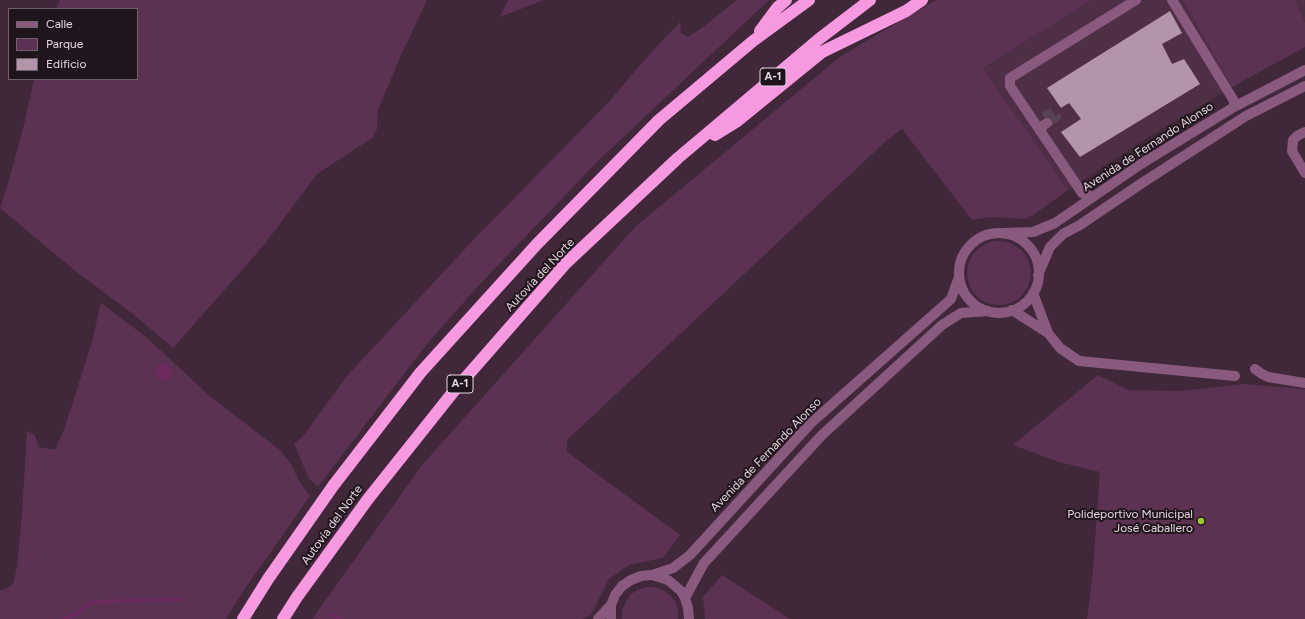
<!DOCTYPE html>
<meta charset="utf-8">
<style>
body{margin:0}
#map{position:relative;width:1305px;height:619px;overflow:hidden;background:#40283a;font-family:Figtree,sans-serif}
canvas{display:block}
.legend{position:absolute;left:8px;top:8px;width:130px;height:72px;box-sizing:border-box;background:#20151d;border:1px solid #6f626c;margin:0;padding:5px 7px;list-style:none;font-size:12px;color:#e6d6e2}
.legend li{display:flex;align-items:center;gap:8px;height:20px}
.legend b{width:20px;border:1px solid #6f626c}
</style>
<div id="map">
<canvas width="1305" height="619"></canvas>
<ul class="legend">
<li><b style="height:5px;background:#8a5a7e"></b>Calle</li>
<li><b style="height:11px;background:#5b3252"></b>Parque</li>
<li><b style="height:11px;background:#b395ab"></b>Edificio</li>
</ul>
</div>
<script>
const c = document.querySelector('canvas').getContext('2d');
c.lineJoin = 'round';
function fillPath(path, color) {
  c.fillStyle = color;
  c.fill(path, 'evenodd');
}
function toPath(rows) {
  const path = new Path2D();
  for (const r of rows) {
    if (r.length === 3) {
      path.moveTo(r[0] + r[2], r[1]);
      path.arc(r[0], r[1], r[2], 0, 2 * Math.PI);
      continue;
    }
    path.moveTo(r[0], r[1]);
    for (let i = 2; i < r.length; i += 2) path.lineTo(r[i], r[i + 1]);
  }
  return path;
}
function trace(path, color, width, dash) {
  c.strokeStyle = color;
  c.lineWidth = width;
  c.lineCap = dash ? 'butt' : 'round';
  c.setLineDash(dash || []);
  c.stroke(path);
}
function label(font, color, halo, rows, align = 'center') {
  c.font = font + ' Figtree,sans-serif';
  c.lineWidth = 4;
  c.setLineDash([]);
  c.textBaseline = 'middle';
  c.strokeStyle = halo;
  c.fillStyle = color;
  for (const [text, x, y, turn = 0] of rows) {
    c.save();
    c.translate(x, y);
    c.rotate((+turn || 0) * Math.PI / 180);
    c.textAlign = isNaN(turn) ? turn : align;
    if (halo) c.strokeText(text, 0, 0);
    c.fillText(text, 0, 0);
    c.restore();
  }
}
fillPath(toPath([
 [1092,0,1183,0,1232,87,1150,136,1068,190,983,68],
 [1295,0,1305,0,1305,23]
]), '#4e2f46');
fillPath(toPath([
 [60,0,427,0,401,55,378,110,377,129,372,138,317,174,264,245,173,348,133,314,74,270,0,208,11,173,24,125,34,79,137,79,137,9,56,9],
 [508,0,544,0,500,17],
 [737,0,769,0,599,160,480,284,426,345,318,487,309,479,294,444,304,435,347,376,476,237,607,104,647,57,680,22,681,33,688,37,703,27],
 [936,0,1092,0,983,68,1068,190,1033,215,1025,219,990,217,972,220,902,129,887,140,567,440,567,452,680,535,663,558,629,565,609,579,591,615,581,619,312,619,423,464,635,227,841,56],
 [1183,0,1295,0,1305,23,1305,47,1232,87],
 [999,273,32],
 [101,303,146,337,212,398,280,450,291,464,299,481,310,496,244,590,226,619,0,619,0,590,6,589,13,584,17,567,22,513,27,431,35,435,39,447,55,450,65,427,91,345],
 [1098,375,1128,390,1180,391,1244,384,1305,389,1305,619,1087,619,1093,570,1100,472,1059,462,1013,445],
 [722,575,790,619,705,619,703,597],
 [646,587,655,587,663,590,671,596,676,603,678,613,678,619,622,619,622,611,625,603,630,595,637,590]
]), '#5b3252');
fillPath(toPath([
 [164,372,8]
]), '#6d2a5f');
trace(toPath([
 [331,614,341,619],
 [64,619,76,614,93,602,181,599]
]), '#6d2a5f', 3.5);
fillPath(toPath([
 [1170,11,1182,33,1162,44,1172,64,1184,59,1200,84,1080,157,1061,132,1081,119,1069,103,1061,108,1047,88]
]), '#b395ab');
trace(toPath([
 [1044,117,1053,112,1056,117,1047,123]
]), '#594253', 10, [10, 5]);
trace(toPath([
 [1172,0,1234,101,1234,107],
 [1041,132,1042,126,1047,123],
 [1305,132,1297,136,1293,140,1292,151,1305,173],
 [1093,197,1082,193,1080,190,1010,86,1010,78,1136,0],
 [1003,233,1033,232,1055,223,1141,164,1234,107,1305,70],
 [999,273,40],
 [1038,275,1050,247,1063,234,1080,225,1142,183,1246,116,1305,86],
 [1033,293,1048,333],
 [1012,310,1048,333,1060,348,1079,361,1235,376],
 [1255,369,1262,374,1268,377,1305,383],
 [652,575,673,568,690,555,811,423,951,299,959,277],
 [685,598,704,563,822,435,942,325,961,313,988,311],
 [598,619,611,605],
 [611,619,611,605,615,595,622,586,631,580,641,576,652,575,668,580,681,591,685,598,688,608,689,619]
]), '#8a5a7e', 10);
trace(toPath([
 [760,31,777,8,786,0],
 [715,135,736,122,822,52,906,11,922,0],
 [243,619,268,579,333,486,421,372,537,244,659,120,753,41,809,0],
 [283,619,297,597,368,499,454,391,566,263,678,158,819,39,870,0]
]), '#f799e1', 12);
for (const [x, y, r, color] of [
 [1201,521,4,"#9bcb33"]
]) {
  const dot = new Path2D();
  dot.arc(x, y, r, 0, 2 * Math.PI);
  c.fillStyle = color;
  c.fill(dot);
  trace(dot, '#20151d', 1.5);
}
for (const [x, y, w] of [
 [773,77,26],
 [460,384,26]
]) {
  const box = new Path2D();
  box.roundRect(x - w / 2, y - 9, w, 18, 3);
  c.fillStyle = '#20151d';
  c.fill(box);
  trace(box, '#e6d6e2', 1);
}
label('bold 11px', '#e6d6e2', null, [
 ["A-1",773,77],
 ["A-1",460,384]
]);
label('12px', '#e6d6e2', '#20151d', [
 ["Avenida de Fernando Alonso",1148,147,-33],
 ["Autovía del Norte",540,275,-47],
 ["Avenida de Fernando Alonso",766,455,-46],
 ["Autovía del Norte",332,525,-54]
]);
label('12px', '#e6d6e2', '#20151d', [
 ["Polideportivo Municipal",1193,514],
 ["José Caballero",1193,528]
], 'right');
</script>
